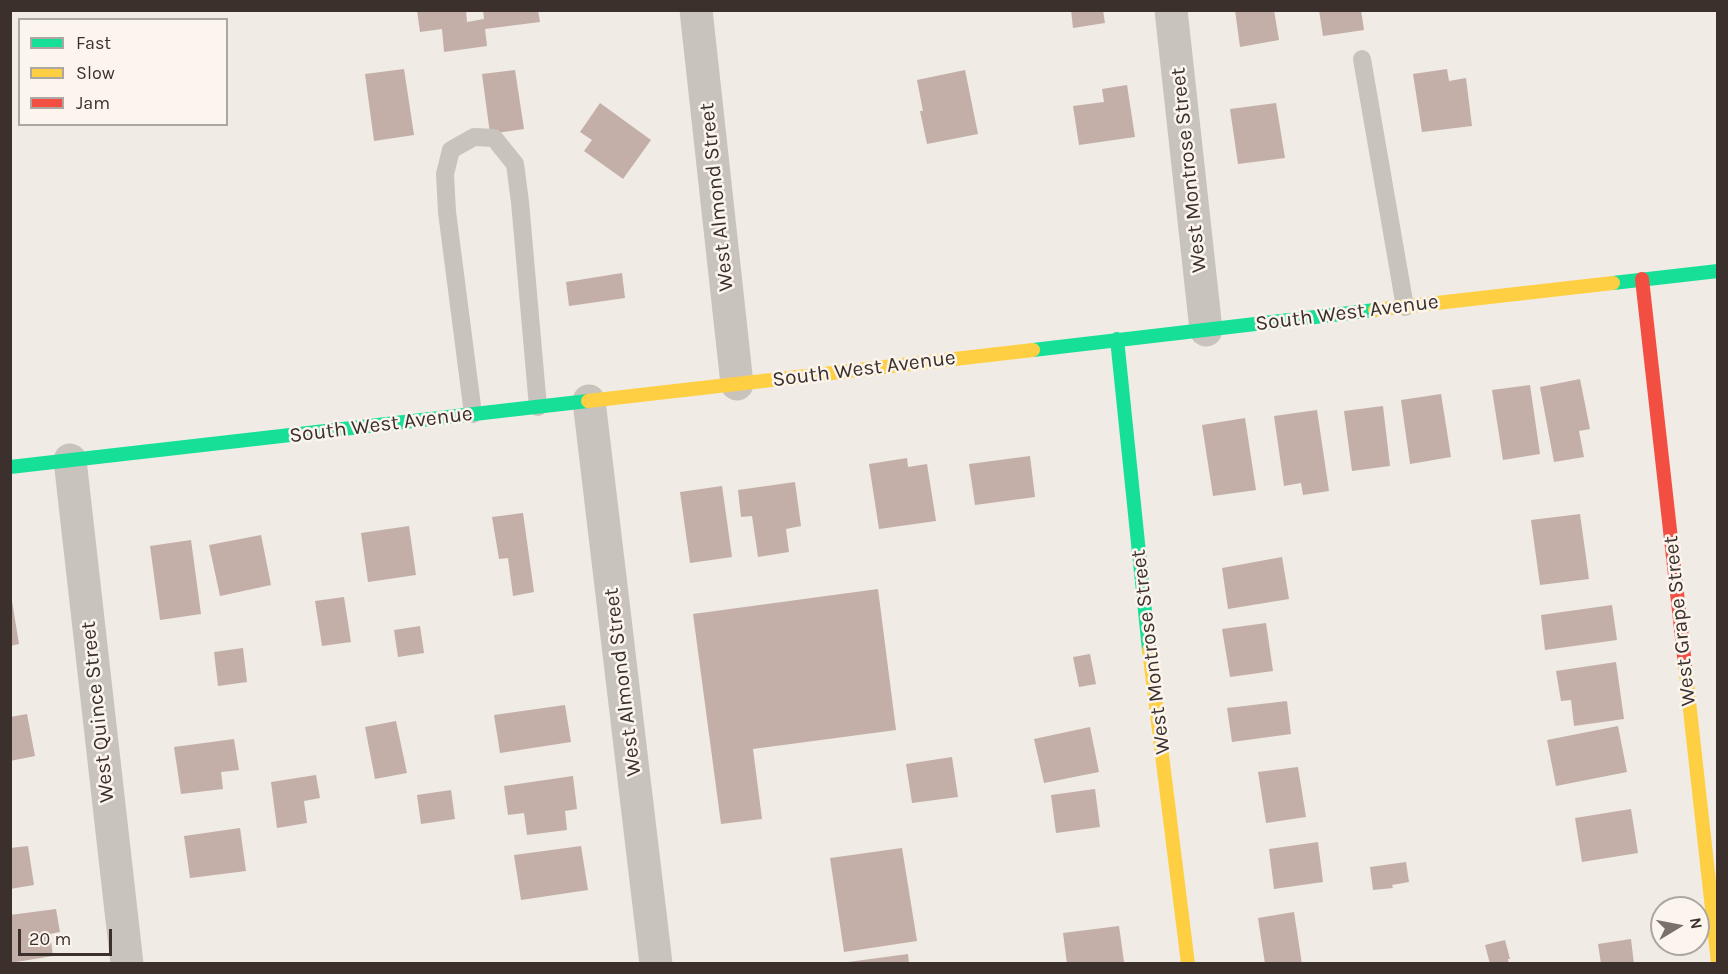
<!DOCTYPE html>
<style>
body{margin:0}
#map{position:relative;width:1728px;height:974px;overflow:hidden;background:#f0ebe5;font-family:Karla,sans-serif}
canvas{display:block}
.frame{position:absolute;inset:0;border:12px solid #3b302b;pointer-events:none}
.legend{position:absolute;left:18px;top:18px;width:210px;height:108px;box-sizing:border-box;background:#fbf5ee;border:2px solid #aea6a0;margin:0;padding:8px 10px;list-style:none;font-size:18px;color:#3b302b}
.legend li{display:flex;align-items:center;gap:12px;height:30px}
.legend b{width:30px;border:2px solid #aea6a0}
.north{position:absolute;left:1650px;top:896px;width:60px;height:60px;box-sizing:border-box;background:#fbf5ee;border:2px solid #aea6a0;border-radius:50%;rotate:80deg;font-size:16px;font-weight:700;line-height:24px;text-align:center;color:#3b302b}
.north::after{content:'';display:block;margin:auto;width:21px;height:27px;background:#7a716c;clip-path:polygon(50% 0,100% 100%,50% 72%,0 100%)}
.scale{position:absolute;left:18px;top:929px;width:94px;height:27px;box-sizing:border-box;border:3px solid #3b302b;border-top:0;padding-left:8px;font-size:18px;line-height:21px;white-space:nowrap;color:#3b302b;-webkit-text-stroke:4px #fbf5ee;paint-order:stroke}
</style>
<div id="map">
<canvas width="1728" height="974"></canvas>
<div class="frame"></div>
<ul class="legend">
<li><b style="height:8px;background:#16e098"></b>Fast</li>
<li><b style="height:8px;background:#ffcf43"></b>Slow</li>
<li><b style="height:8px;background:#f24e42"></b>Jam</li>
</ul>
<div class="north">N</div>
<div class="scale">20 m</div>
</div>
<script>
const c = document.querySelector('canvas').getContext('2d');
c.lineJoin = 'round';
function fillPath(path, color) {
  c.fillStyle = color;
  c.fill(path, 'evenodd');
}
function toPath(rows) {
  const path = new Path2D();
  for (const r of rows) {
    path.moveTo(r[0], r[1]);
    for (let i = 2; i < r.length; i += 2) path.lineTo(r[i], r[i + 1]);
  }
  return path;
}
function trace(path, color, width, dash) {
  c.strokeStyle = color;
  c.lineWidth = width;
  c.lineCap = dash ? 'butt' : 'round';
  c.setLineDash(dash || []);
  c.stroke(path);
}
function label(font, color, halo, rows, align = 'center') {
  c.font = font + ' Karla,sans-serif';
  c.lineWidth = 5;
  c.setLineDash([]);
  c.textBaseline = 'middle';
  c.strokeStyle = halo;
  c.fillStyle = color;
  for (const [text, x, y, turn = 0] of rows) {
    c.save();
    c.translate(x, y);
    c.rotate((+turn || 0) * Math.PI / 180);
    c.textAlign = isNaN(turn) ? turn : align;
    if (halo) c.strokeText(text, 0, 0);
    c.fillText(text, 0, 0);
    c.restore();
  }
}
fillPath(toPath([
 [417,10,466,10,467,22,484,19,483,10,538,10,540,22,485,29,487,46,444,52,442,29,420,32],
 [1071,10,1103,10,1105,23,1073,28],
 [1235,10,1274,10,1279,40,1240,47],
 [1319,10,1361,10,1364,30,1323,36],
 [404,69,414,135,374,141,365,74],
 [1447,69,1449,81,1466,78,1472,126,1422,132,1413,74],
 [515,70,524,129,490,134,482,74],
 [965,70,978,134,927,144,920,111,923,111,917,80],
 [1127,85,1135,137,1079,145,1073,106,1104,102,1102,89],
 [600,103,651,140,623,179,584,151,592,140,580,132],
 [1276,103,1285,158,1238,164,1230,109],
 [622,273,625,298,569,306,566,282],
 [1580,379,1590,429,1579,431,1584,457,1554,462,1540,387],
 [1530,385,1540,454,1503,460,1492,390],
 [1441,394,1451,457,1410,464,1401,400],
 [1383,406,1390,466,1352,471,1344,411],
 [1317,410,1329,491,1303,495,1301,483,1284,486,1274,416],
 [1245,418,1256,490,1213,496,1202,425],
 [1030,456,1035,497,975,505,969,464],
 [907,458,908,467,927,464,936,521,879,529,869,464],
 [795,482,801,526,786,529,789,552,758,557,752,516,741,517,738,490],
 [722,486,732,557,690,563,680,492],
 [523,513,534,592,513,596,508,558,499,559,492,517],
 [1580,514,1589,579,1540,585,1531,520],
 [409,526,416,575,368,582,361,533],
 [261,535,271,585,220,596,209,545],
 [191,540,201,614,160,620,150,546],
 [1282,557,1289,599,1228,609,1222,568],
 [878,589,896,730,753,749,762,819,721,824,693,614],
 [344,597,351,642,322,646,315,601],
 [12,601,19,644,10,646,10,602],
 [1612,605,1617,640,1545,650,1541,615],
 [1266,623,1273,671,1230,677,1222,629],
 [420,626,424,653,398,657,394,630],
 [243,648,247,682,218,686,214,652],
 [1090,654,1096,684,1079,687,1073,657],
 [1616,662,1624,719,1574,726,1571,700,1561,701,1556,671],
 [1287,701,1291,734,1232,742,1227,708],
 [565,705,571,742,500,753,494,715],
 [27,714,35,756,10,761,10,717],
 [396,721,407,773,375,779,365,727],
 [1618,726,1627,772,1556,786,1547,740],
 [1090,727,1099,772,1044,783,1034,739],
 [234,739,239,770,221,772,223,789,181,794,174,747],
 [952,757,958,797,912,803,906,764],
 [1298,767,1306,817,1266,823,1258,772],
 [316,775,320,798,304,801,307,823,277,828,271,782],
 [573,776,577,809,565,811,567,830,527,835,524,813,508,815,504,786],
 [1095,789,1100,827,1056,833,1051,795],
 [451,790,455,819,421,824,417,795],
 [1631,809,1638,853,1582,862,1575,818],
 [240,828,246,871,190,878,184,836],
 [1318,842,1323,882,1274,889,1269,849],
 [28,846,34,885,10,889,10,848],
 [581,846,588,890,521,900,514,855],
 [902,848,917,941,844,952,830,858],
 [1406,862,1409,882,1392,885,1393,888,1373,890,1370,867],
 [56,909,60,932,50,934,53,956,10,963,10,915],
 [1294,912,1302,964,1265,964,1258,918],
 [1119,926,1124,962,1067,964,1063,933],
 [1631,939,1634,964,1601,964,1598,944],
 [1505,940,1510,959,1508,959,1509,964,1490,964,1485,945],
 [908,954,909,964,848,964,848,962]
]), '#c3afa7');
trace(toPath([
 [1362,59,1405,307],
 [473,414,447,212,445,174,451,150,474,137,494,138,515,164,520,202,538,407]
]), '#c9c3be', 18);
trace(toPath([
 [696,10,737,384],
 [1171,10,1206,330],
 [589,401,656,964],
 [70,460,127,964]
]), '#c9c3be', 33);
trace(toPath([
 [1613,283,1718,271],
 [1117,339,1149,650],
 [1033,350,1375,310],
 [10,467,588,401]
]), '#16e098', 14);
trace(toPath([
 [1375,310,1613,283],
 [588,401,1033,350],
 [1149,650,1188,964],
 [1685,665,1718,963]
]), '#ffcf43', 14);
trace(toPath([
 [1642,279,1685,665]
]), '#f24e42', 14);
label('21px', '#3b302b', '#fbf5ee', [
 ["West Montrose Street",1189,170,-96],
 ["West Almond Street",717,197,-96],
 ["South West Avenue",1347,313,-7],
 ["South West Avenue",864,369,-7],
 ["South West Avenue",381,425,-7],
 ["West Grape Street",1680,621,-96],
 ["West Montrose Street",1151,652,-97],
 ["West Almond Street",623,682,-97],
 ["West Quince Street",98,712,-96]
]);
</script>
